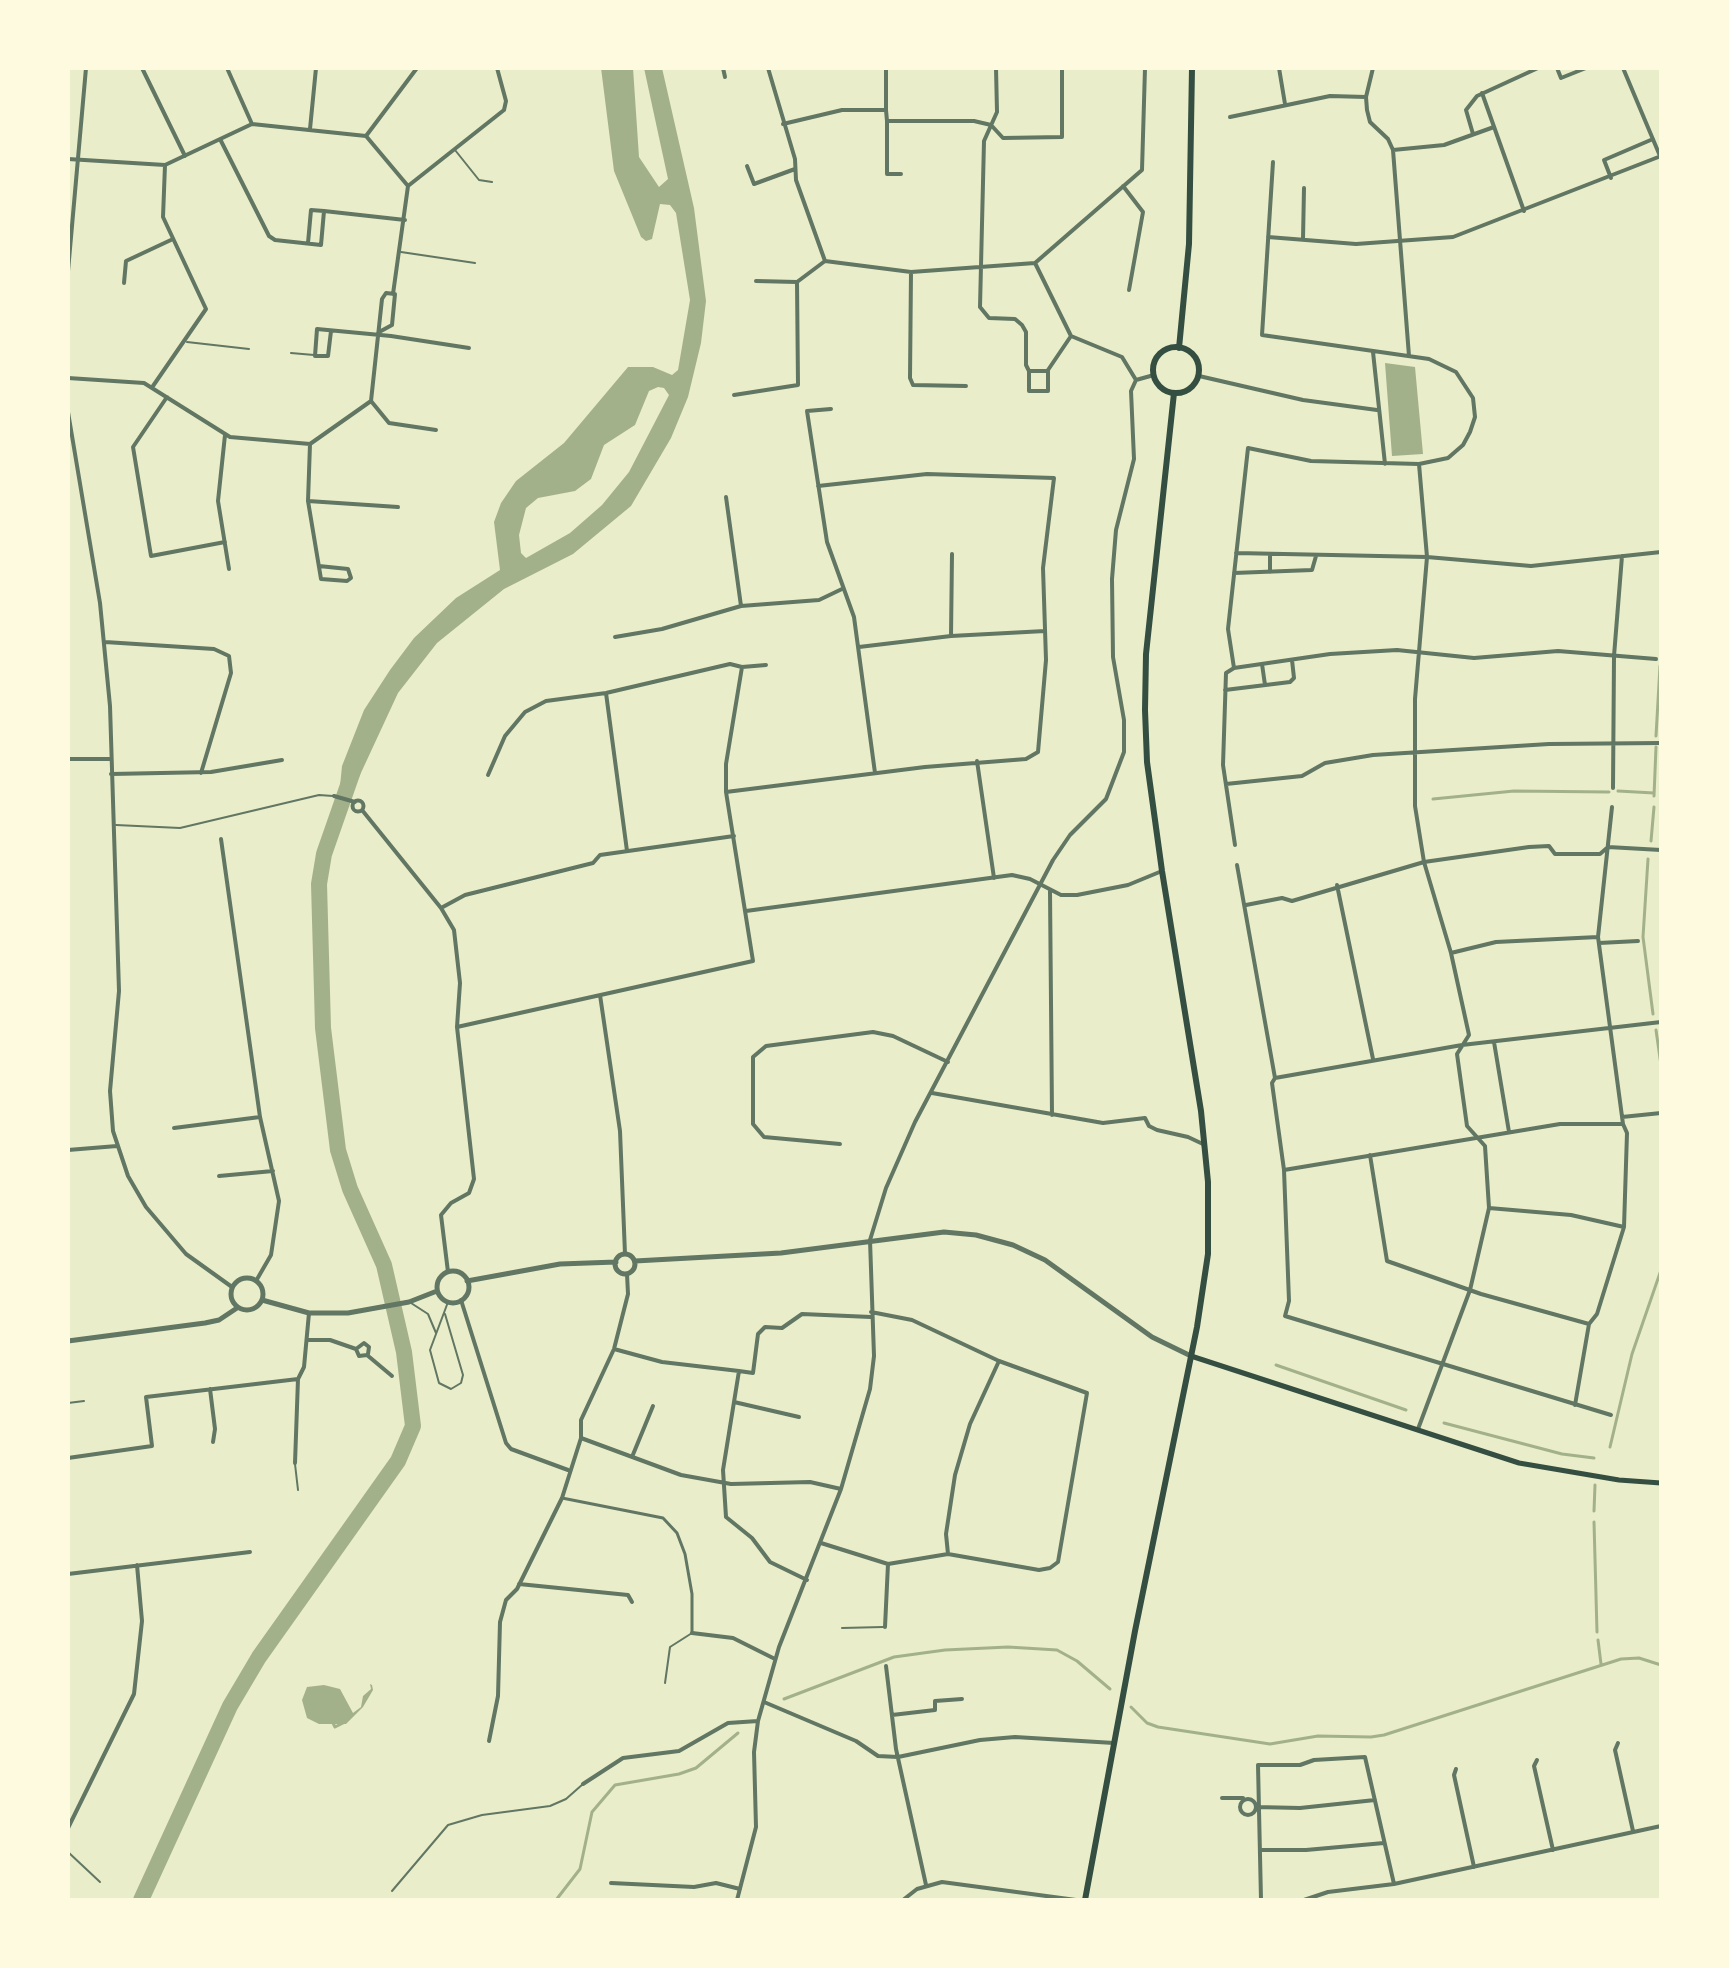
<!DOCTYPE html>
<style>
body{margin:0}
#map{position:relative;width:1729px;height:1968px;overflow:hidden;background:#e9edc9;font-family:"Varela Round",sans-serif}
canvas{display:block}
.frame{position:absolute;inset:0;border:70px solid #fefae0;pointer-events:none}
</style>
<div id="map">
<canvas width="1729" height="1968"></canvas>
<div class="frame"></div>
</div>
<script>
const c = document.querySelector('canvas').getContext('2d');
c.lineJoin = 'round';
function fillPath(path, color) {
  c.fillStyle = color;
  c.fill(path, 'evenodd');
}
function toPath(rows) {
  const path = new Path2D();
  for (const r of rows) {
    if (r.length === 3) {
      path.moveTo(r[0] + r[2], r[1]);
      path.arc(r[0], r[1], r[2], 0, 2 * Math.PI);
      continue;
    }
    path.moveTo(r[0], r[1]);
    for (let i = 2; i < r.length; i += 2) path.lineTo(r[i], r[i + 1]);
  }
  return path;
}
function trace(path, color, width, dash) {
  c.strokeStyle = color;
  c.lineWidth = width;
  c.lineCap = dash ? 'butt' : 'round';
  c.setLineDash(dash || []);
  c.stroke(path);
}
fillPath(toPath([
 [601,68,633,68,639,157,659,187,668,179,644,68,662,68,694,208,706,301,701,343,688,397,671,438,631,506,573,554,504,589,437,643,398,693,353,790,340,786,342,766,364,710,390,670,414,638,456,598,500,570,494,522,501,503,516,481,564,443,628,367,653,367,672,375,678,370,690,300,676,213,670,205,660,204,652,239,646,241,641,237,614,171],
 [658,387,664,388,669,395,629,472,602,505,570,533,526,558,521,553,519,535,526,508,538,498,575,491,591,479,604,445,635,425,649,391],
 [1385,363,1415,367,1423,454,1392,456],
 [370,1684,372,1685,373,1690,363,1707,346,1724,319,1724,307,1718,302,1700,307,1687,324,1685,340,1689,353,1713,361,1707,363,1696,371,1689]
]), '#a3b18a');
trace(toPath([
 [1661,653,1661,652],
 [1656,736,1660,666],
 [1618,791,1654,793],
 [1654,796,1656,747],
 [1433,799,1514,791,1609,792],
 [1651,841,1654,807],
 [1648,859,1643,937,1653,1014],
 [1656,1030,1661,1065],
 [1276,1365,1406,1410],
 [1444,1423,1562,1454,1594,1458],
 [1610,1447,1632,1354,1661,1270],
 [1594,1511,1595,1485],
 [1594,1522,1597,1632],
 [1598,1640,1601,1664],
 [784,1699,894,1657,945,1650,1008,1647,1057,1650,1077,1661,1110,1689],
 [1131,1707,1147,1723,1158,1727,1270,1744,1318,1736,1371,1737,1384,1735,1621,1659,1639,1658,1661,1665],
 [333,1723,335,1727,345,1722],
 [556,1900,580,1869,592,1812,615,1785,679,1774,696,1768,738,1733]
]), '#a3b18a', 3);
trace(toPath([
 [141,1900,230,1706,259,1657,398,1461,413,1426,404,1352,384,1265,350,1189,338,1150,323,1028,319,884,324,854,353,771]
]), '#a3b18a', 16);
trace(toPath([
 [455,150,479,180,492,182],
 [401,252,475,263],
 [187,342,249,349],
 [291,353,314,355],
 [116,825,180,828,319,795,333,796],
 [411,1303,428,1314,436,1333],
 [445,1314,463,1375,461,1383,451,1389,439,1383,430,1350,448,1302],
 [68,1403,84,1401],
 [295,1464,298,1490],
 [842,1628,883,1627],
 [665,1683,670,1647,692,1633],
 [68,1852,100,1882],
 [392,1891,448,1825,482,1815,550,1806,566,1799,583,1784]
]), '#617663', 2);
trace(toPath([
 [562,1498,663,1518,677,1533,685,1554,692,1594,692,1633]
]), '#617663', 3);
trace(toPath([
 [142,68,185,156],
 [227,68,252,124],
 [723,68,725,77],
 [768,68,795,159,796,180,825,261,911,272,1035,263,1142,170,1145,68],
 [996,68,997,112,984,141,980,307,989,318,1015,319,1022,325,1026,332,1026,365,1029,371,1048,371,1048,391,1029,391,1029,371],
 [1279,68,1285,104],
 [1373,68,1366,97,1367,110,1370,122,1388,139,1393,150,1409,356],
 [1557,68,1561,78,1586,68],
 [1623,68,1660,156],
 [1482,93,1524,211],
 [886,110,886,68],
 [1230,117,1330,96,1366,97],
 [887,121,887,174,901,174],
 [783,124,842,110,886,110,887,121,974,121,991,125,1003,138,1062,137,1062,68],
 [310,129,316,68],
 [1473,134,1466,110,1477,96,1538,68],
 [366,136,417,68],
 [220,139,269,236,275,240,321,245,324,211,405,220],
 [1393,150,1444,145,1494,127],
 [68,159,165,165,252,124,366,136,408,186,393,294],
 [1273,162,1262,335,1429,359,1456,372,1473,398,1475,417,1470,432,1463,445,1448,458,1419,464],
 [747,166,754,184,795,169],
 [1611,178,1604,160,1653,139],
 [408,186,504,110,506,101,497,68],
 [1123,186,1143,212,1129,290],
 [1268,237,1356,244,1453,237,1661,156],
 [1303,239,1304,188],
 [308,243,311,210,324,211],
 [68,271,86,68],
 [911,272,910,378,913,385,966,386],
 [756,281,797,282],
 [124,283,126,261,173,239],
 [331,331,328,356,315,356,317,329,391,336,469,348],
 [1373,352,1385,464],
 [1048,370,1071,336],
 [1199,376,1303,400,1377,410],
 [68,378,144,383,230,437,310,444,371,401,382,299,386,293,395,294,392,325,381,331],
 [1136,380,1154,375],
 [153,386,206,309,163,217,165,165],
 [734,395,798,385,797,282,825,261],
 [167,397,133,447,151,556,225,542],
 [371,401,389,423,436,430],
 [831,409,807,411,827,542,854,617,875,773],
 [68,412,100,603,110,706,119,991,110,1091,113,1131,128,1176,146,1207,186,1254,232,1287],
 [225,435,218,501,229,569],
 [310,444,308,501,321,579,347,581,351,578,348,569,319,566],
 [726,497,741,606],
 [308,501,398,507],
 [1236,553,1427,557,1531,566,1661,552],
 [1270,556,1270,572],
 [1234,573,1312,570,1316,556],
 [951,636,952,554],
 [615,637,662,629,741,606,819,600,842,589],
 [105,642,214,649,229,656,231,673,201,773],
 [859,647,951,636,1045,631],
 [1262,664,1265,685],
 [1234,668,1330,654,1397,650,1474,658,1558,651,1656,659],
 [1225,690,1290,682,1294,678,1292,660],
 [606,693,627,851],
 [68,759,110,759],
 [977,761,994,878],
 [111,774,211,772,282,760],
 [488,775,505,736,525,712,546,701,606,693,730,664,742,667,766,665],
 [1226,784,1302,776,1325,763,1373,755,1549,744,1661,743],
 [1613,788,1614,656,1622,556],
 [726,792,925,767,1026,759,1038,752,1046,660,1043,568,1054,478,927,474,818,486],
 [334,796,355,802],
 [358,806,5.5],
 [362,810,441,908,454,930,460,983,457,1027,474,1179,469,1193,451,1203,441,1215,448,1272],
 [221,839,260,1117,279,1201,271,1255,256,1281],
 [1235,845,1223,765,1226,673,1234,668,1228,629,1248,448,1311,461,1419,464,1427,557,1415,699,1415,806,1424,862,1451,953,1469,1035,1457,1054,1467,1126,1485,1146,1489,1208,1470,1290,1418,1429],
 [1237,865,1275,1078,1272,1083,1284,1170,1289,1301,1285,1316,1611,1415],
 [1337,885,1373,1059],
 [1050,891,1052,1115],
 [1246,905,1282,898,1292,901,1424,862,1529,847,1549,846,1555,854,1600,854,1608,847,1661,850],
 [441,908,465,895,593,863,600,855,734,836],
 [746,911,1012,875,1030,879,1061,895,1077,895,1128,885,1162,871],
 [1599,943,1638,941],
 [1451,953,1496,942,1598,937],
 [600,995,620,1131,625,1254],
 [457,1027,753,961,726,792,726,764,742,667],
 [1494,1042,1509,1132],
 [1275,1078,1462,1045,1661,1022],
 [932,1093,1103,1123,1145,1118,1149,1126,1157,1130,1188,1137,1205,1145],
 [1622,1117,1661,1113],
 [174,1128,260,1117],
 [840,1144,764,1137,753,1124,753,1057,766,1046,873,1032,893,1036,948,1062],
 [68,1150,117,1146],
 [1370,1155,1387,1261,1481,1294,1589,1324],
 [1284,1170,1560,1124,1622,1124],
 [219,1176,273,1171],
 [1489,1208,1571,1215,1624,1227],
 [461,1300,506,1443,511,1449,568,1470],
 [871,1312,912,1320,999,1361,1087,1393,1058,1562,1050,1568,1039,1570,948,1554,946,1534,955,1475,970,1424,999,1361],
 [307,1340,330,1340,356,1349,359,1356,367,1355,392,1376],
 [356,1349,364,1343,369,1347,368,1354],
 [614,1349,662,1362,739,1371],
 [210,1389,215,1429,213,1442],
 [734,1402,799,1417],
 [1575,1405,1589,1324,1597,1314,1624,1227,1627,1133,1623,1124,1598,937,1612,807],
 [581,1438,681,1475,731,1484,810,1482,841,1489],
 [632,1457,653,1406],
 [68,1458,152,1446,146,1397,298,1379],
 [295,1463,298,1379,304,1367,309,1313],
 [821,1543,888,1564,948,1554],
 [68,1574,250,1552],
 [807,1580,770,1562,752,1538,726,1517,723,1470,739,1371,753,1373,758,1334,765,1327,782,1328,802,1314,871,1317],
 [519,1584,628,1595,632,1602],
 [885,1627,888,1564],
 [692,1633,733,1638,775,1659],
 [886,1666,896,1749,926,1885],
 [764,1702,856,1741,878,1756,898,1757,980,1740,1015,1737,1114,1743],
 [892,1715,935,1710,935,1701,962,1699],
 [489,1741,498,1696,500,1622,506,1600,517,1589,562,1498,581,1438,581,1420,614,1349,628,1294,627,1274],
 [1618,1743,1615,1750,1633,1831],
 [1537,1760,1534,1766,1553,1850],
 [1456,1769,1454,1775,1474,1867],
 [583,1784,623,1758,679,1751,728,1723,758,1721],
 [1222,1798,1243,1798],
 [1248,1807,8],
 [1256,1807,1300,1808,1375,1800],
 [68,1828,134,1694,142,1621,137,1565],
 [1260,1850,1306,1850,1384,1843],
 [611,1883,694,1887,716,1883,740,1889],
 [737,1900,756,1827,754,1752,758,1721,779,1647,841,1489,870,1389,874,1356,870,1240,886,1188,915,1122,1053,860,1070,835,1106,799,1124,752,1124,720,1113,657,1112,579,1116,530,1134,459,1131,391,1136,380,1122,357,1071,336,1035,263],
 [903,1900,917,1889,942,1882,1076,1900],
 [1261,1900,1258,1765,1300,1765,1314,1760,1365,1757,1394,1884],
 [1304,1900,1328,1892,1394,1884,1661,1826]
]), '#617663', 4);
trace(toPath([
 [625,1264,10],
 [635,1261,781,1253,944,1232,976,1235,1013,1245,1045,1260,1152,1337,1191,1356],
 [453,1287,16],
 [247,1294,16],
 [467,1281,560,1264,616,1262],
 [262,1300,309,1313,348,1313,409,1302,437,1291],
 [68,1341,205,1323,219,1320,237,1308]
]), '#617663', 5);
trace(toPath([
 [1191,1356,1519,1463,1619,1480,1661,1483]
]), '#344e41', 5);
trace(toPath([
 [1176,370,23],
 [1179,348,1189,244,1192,68],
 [1085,1900,1135,1631,1197,1327,1208,1254,1208,1182,1201,1111,1162,871,1147,762,1145,710,1146,654,1174,393]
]), '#344e41', 6);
</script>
